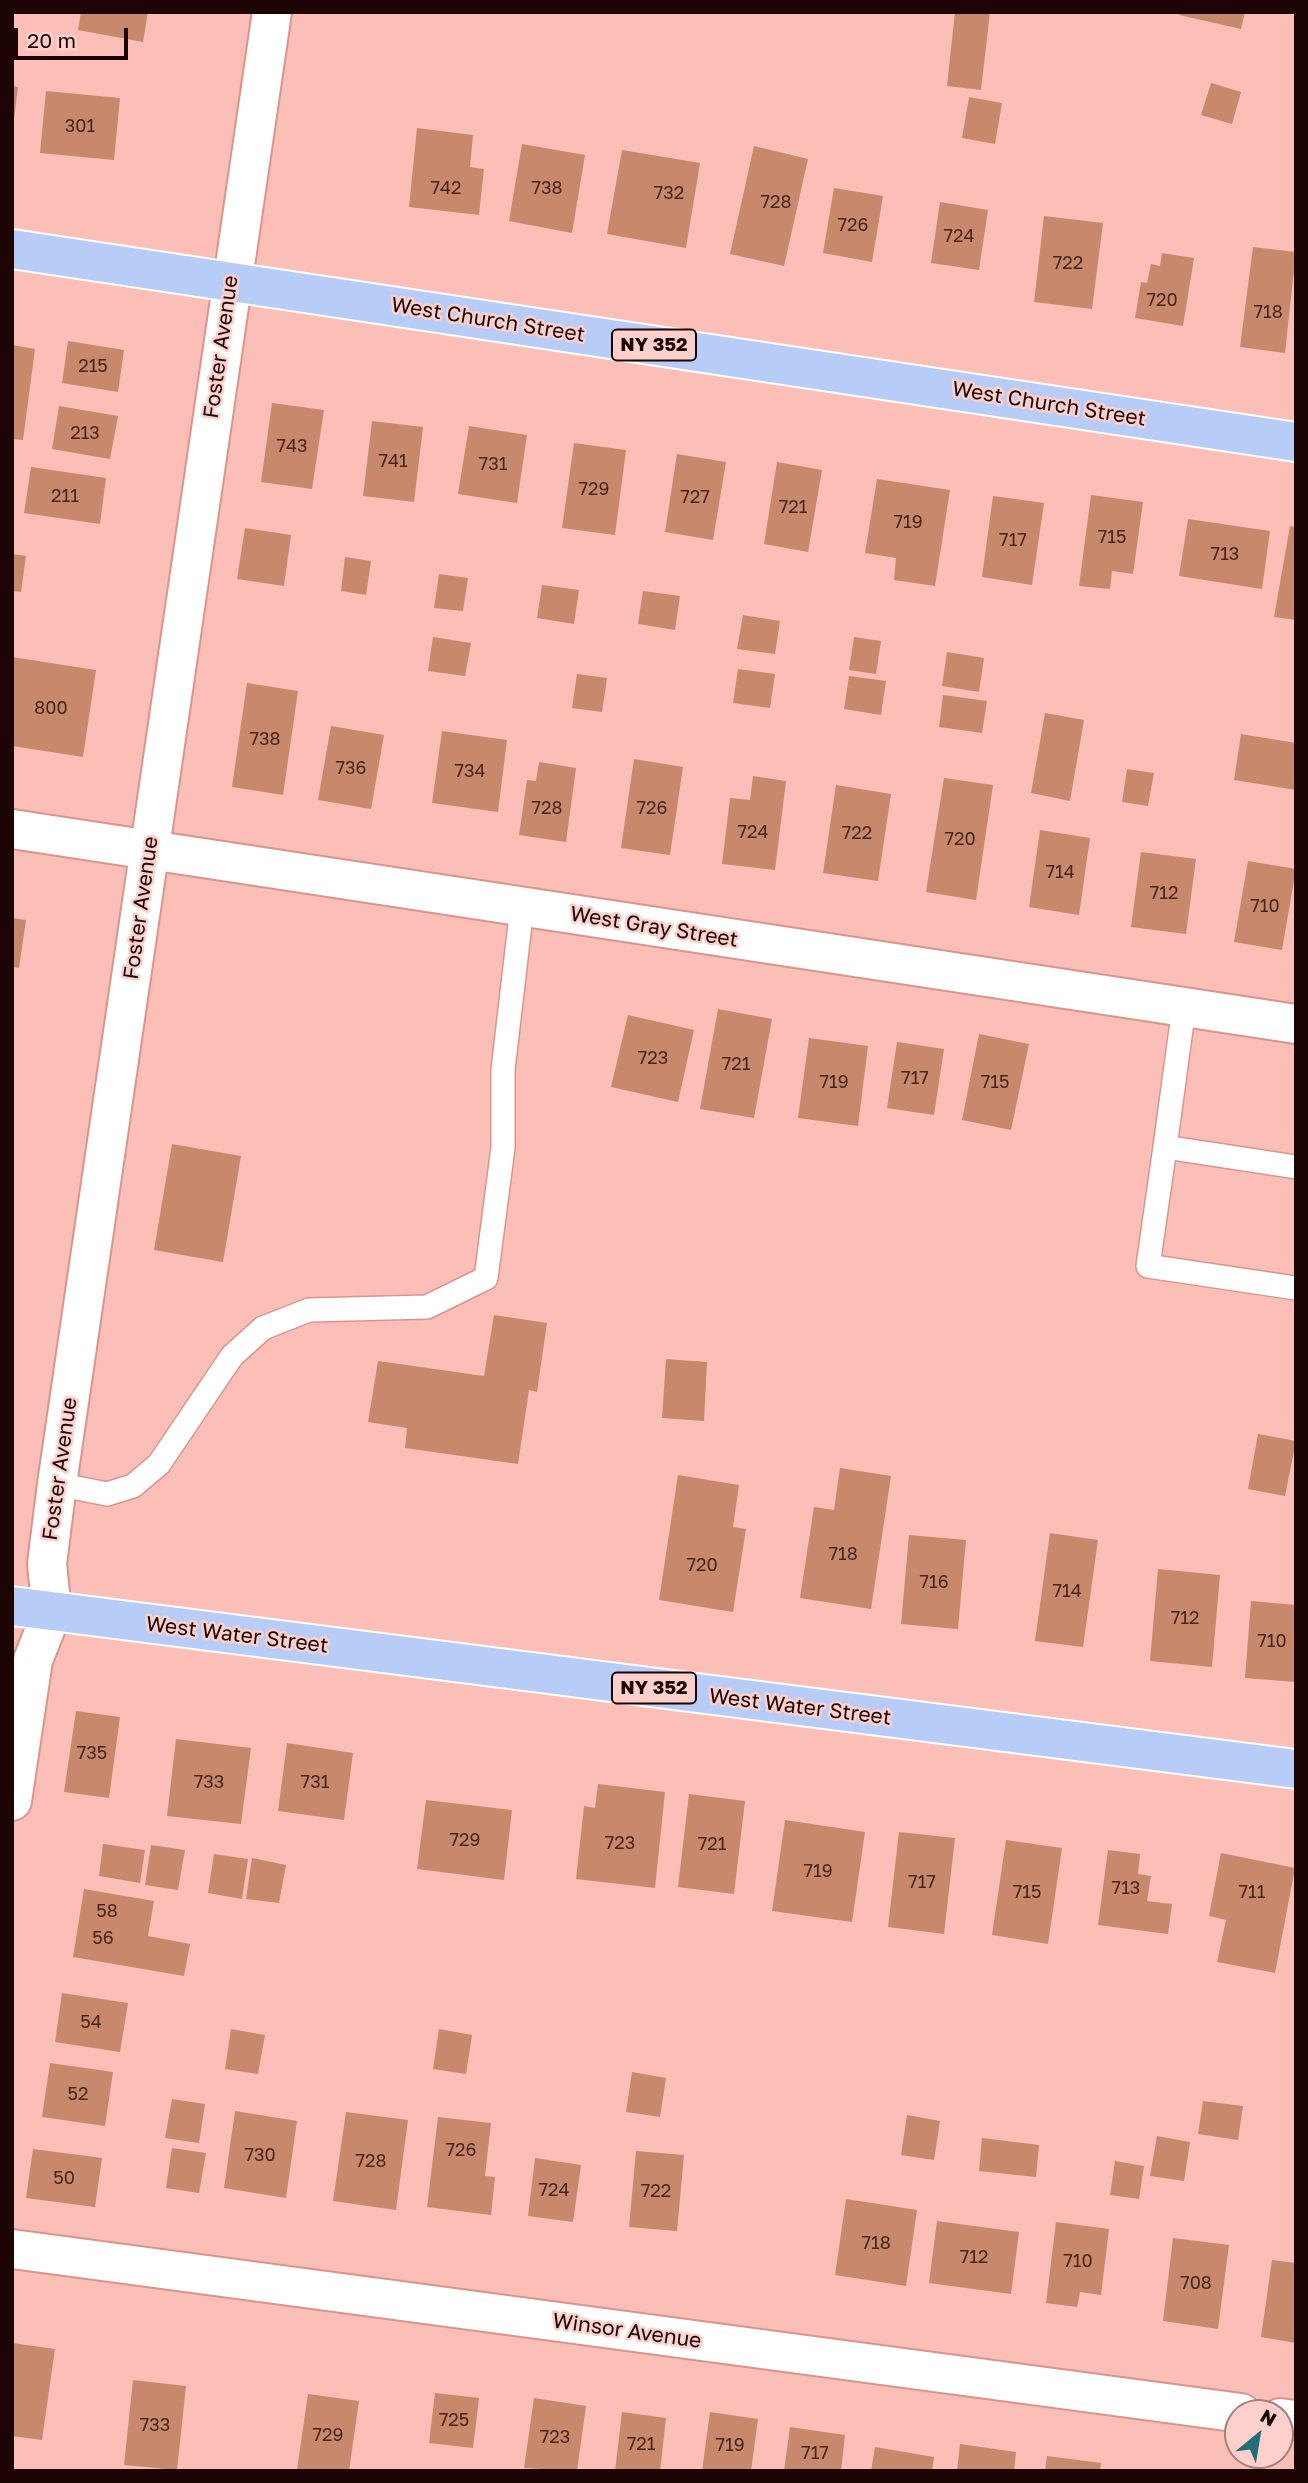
<!DOCTYPE html>
<style>
body{margin:0}
#map{position:relative;width:1308px;height:2483px;overflow:hidden;background:#fbbfb8;font-family:"Golos Text",sans-serif}
canvas{display:block}
.frame{position:absolute;inset:0;border:14px solid #1c0504;pointer-events:none}
.north{position:absolute;left:1224px;top:2399px;width:70px;height:70px;box-sizing:border-box;background:#fed0cb;border:2px solid #a47f7b;border-radius:50%;rotate:30deg;font-size:19px;font-weight:700;line-height:28px;text-align:center;color:#1c0504}
.north::after{content:'';display:block;margin:auto;width:24px;height:32px;background:#246e76;clip-path:polygon(50% 0,100% 100%,50% 72%,0 100%)}
.scale{position:absolute;left:14px;top:28px;width:114px;height:32px;box-sizing:border-box;border:4px solid #1c0504;border-top:0;padding-left:9px;font-size:21px;line-height:24px;white-space:nowrap;color:#1c0504;-webkit-text-stroke:5px #fed0cb;paint-order:stroke}
</style>
<div id="map">
<canvas width="1308" height="2483"></canvas>
<div class="frame"></div>
<div class="north">N</div>
<div class="scale">20 m</div>
</div>
<script>
const c = document.querySelector('canvas').getContext('2d');
c.lineJoin = 'round';
function fillPath(path, color) {
  c.fillStyle = color;
  c.fill(path, 'evenodd');
}
function toPath(rows) {
  const path = new Path2D();
  for (const r of rows) {
    path.moveTo(r[0], r[1]);
    for (let i = 2; i < r.length; i += 2) path.lineTo(r[i], r[i + 1]);
  }
  return path;
}
function trace(path, color, width, dash) {
  c.strokeStyle = color;
  c.lineWidth = width;
  c.lineCap = dash ? 'butt' : 'round';
  c.setLineDash(dash || []);
  c.stroke(path);
}
function label(font, color, halo, rows, align = 'center') {
  c.font = font + ' "Golos Text",sans-serif';
  c.lineWidth = 5;
  c.setLineDash([]);
  c.textBaseline = 'middle';
  c.strokeStyle = halo;
  c.fillStyle = color;
  for (const [text, x, y, turn = 0] of rows) {
    c.save();
    c.translate(x, y);
    c.rotate((+turn || 0) * Math.PI / 180);
    c.textAlign = isNaN(turn) ? turn : align;
    if (halo) c.strokeText(text, 0, 0);
    c.fillText(text, 0, 0);
    c.restore();
  }
}
fillPath(toPath([
 [81,12,148,12,143,42,78,30],
 [955,12,990,12,981,90,947,86],
 [1180,12,1245,12,1241,29,1179,15],
 [1211,83,1241,92,1232,124,1201,115],
 [12,86,18,87,14,119,12,119],
 [46,91,120,98,114,160,40,153],
 [969,97,1002,103,995,144,962,138],
 [417,128,473,135,470,167,484,169,479,215,409,207],
 [522,144,585,155,572,233,509,221],
 [754,146,808,159,784,266,730,254],
 [622,150,700,163,686,248,607,234],
 [834,188,883,196,872,262,823,253],
 [940,202,988,210,979,270,931,263],
 [1044,216,1103,223,1092,309,1034,302],
 [1253,247,1296,252,1285,353,1240,347],
 [1162,253,1194,258,1183,326,1135,318,1141,282,1147,283,1151,264,1160,266],
 [68,341,124,350,118,392,62,383],
 [12,345,35,349,23,440,12,439],
 [272,403,324,410,312,489,261,482],
 [59,406,118,416,110,459,52,449],
 [372,421,423,427,414,502,363,496],
 [469,426,527,435,517,503,458,494],
 [574,443,626,450,615,535,562,528],
 [677,454,726,462,713,540,665,532],
 [777,462,822,470,808,552,764,544],
 [31,467,106,478,100,524,24,513],
 [877,479,950,490,935,586,894,580,896,558,865,553],
 [1091,495,1143,502,1133,574,1112,571,1110,589,1079,586],
 [993,496,1044,503,1032,585,982,577],
 [1188,519,1270,531,1262,589,1179,576],
 [1290,526,1296,527,1296,620,1274,617],
 [245,528,291,535,284,586,237,579],
 [12,554,26,556,21,592,12,591],
 [345,557,371,561,366,595,341,591],
 [439,574,468,578,463,611,434,608],
 [542,585,579,590,574,624,537,618],
 [643,591,680,596,675,630,638,624],
 [743,615,780,621,775,654,737,649],
 [433,637,471,643,465,676,428,671],
 [854,637,881,641,876,674,849,670],
 [947,652,984,658,979,692,942,686],
 [12,657,96,670,83,757,12,746],
 [738,669,775,674,770,708,733,703],
 [577,674,607,678,602,712,572,708],
 [849,676,886,681,881,715,844,709],
 [247,683,298,691,283,795,232,787],
 [943,695,987,701,982,733,939,727],
 [1045,713,1084,720,1070,801,1031,793],
 [331,726,384,735,371,809,318,800],
 [442,731,507,740,498,812,432,803],
 [1241,734,1296,743,1296,790,1234,780],
 [634,759,683,767,670,855,621,848],
 [539,762,576,768,566,842,519,835,527,780,536,781],
 [1127,769,1154,773,1148,806,1122,802],
 [753,776,786,781,775,870,722,864,730,798,750,800],
 [944,778,993,785,976,900,926,892],
 [836,785,891,794,878,881,823,873],
 [1040,830,1090,838,1079,915,1029,907],
 [1141,852,1196,859,1186,934,1131,927],
 [1248,861,1296,869,1282,950,1234,942],
 [12,918,26,920,19,968,12,967],
 [718,1009,772,1019,754,1118,700,1109],
 [628,1015,694,1030,678,1102,611,1087],
 [979,1034,1029,1044,1011,1130,962,1120],
 [809,1038,868,1046,858,1126,798,1118],
 [897,1042,944,1049,934,1115,887,1108],
 [172,1144,241,1156,223,1262,154,1250],
 [494,1315,547,1323,537,1392,529,1390,518,1464,405,1448,407,1428,368,1422,378,1361,484,1376],
 [666,1359,707,1362,704,1421,662,1418],
 [1258,1434,1296,1441,1285,1496,1248,1489],
 [840,1468,891,1476,871,1609,800,1598,814,1507,834,1510],
 [678,1475,739,1485,733,1527,746,1529,733,1612,659,1600],
 [1050,1533,1098,1540,1083,1647,1035,1641],
 [909,1535,966,1540,958,1629,901,1624],
 [1158,1569,1220,1575,1212,1667,1150,1661],
 [1251,1601,1296,1605,1296,1682,1245,1678],
 [76,1711,120,1717,109,1798,64,1792],
 [176,1739,251,1748,241,1824,167,1816],
 [287,1743,353,1753,344,1820,278,1811],
 [598,1784,665,1792,655,1888,576,1879,584,1806,595,1808],
 [689,1794,745,1801,734,1894,678,1887],
 [426,1800,512,1810,504,1880,417,1869],
 [785,1820,865,1832,852,1922,772,1911],
 [899,1832,955,1838,944,1934,888,1927],
 [1006,1840,1062,1848,1048,1944,992,1935],
 [103,1844,145,1850,140,1883,99,1876],
 [151,1845,185,1850,178,1890,145,1885],
 [1108,1850,1140,1854,1138,1874,1151,1876,1147,1901,1172,1904,1168,1934,1098,1925],
 [1221,1853,1295,1868,1275,1973,1217,1962,1226,1920,1209,1916],
 [214,1854,248,1859,242,1899,208,1893],
 [252,1858,286,1865,279,1903,246,1899],
 [84,1889,154,1901,148,1936,190,1944,184,1976,73,1957],
 [62,1993,128,2003,120,2052,55,2042],
 [231,2029,265,2035,258,2074,225,2069],
 [439,2029,472,2035,466,2074,433,2069],
 [50,2063,113,2072,105,2126,42,2117],
 [632,2072,666,2078,660,2117,626,2112],
 [172,2099,205,2104,199,2143,165,2138],
 [1203,2101,1243,2106,1238,2140,1198,2134],
 [235,2111,297,2121,286,2198,224,2188],
 [346,2112,408,2120,396,2210,333,2201],
 [907,2115,940,2121,934,2160,901,2155],
 [438,2117,491,2123,485,2176,495,2177,491,2215,427,2207],
 [1157,2136,1190,2142,1184,2181,1150,2176],
 [982,2138,1039,2145,1036,2177,979,2171],
 [172,2148,206,2153,199,2193,166,2188],
 [33,2149,102,2158,95,2207,26,2198],
 [636,2151,684,2155,677,2231,629,2227],
 [535,2158,581,2165,573,2222,528,2216],
 [1115,2161,1144,2166,1139,2199,1110,2195],
 [846,2199,917,2210,906,2286,835,2275],
 [937,2221,1019,2232,1011,2294,929,2283],
 [1056,2222,1109,2229,1101,2295,1080,2292,1077,2307,1046,2303],
 [1173,2238,1229,2245,1218,2329,1163,2321],
 [1272,2260,1296,2263,1296,2343,1261,2337],
 [12,2343,55,2349,42,2440,12,2436],
 [133,2380,186,2386,177,2470,124,2465],
 [435,2393,479,2398,473,2448,429,2443],
 [308,2394,359,2401,349,2471,297,2469],
 [534,2398,586,2406,577,2471,524,2468],
 [622,2412,666,2418,660,2471,615,2471],
 [710,2412,758,2419,751,2471,702,2471],
 [790,2427,845,2435,841,2471,784,2471],
 [960,2444,1016,2452,1014,2471,957,2471],
 [875,2447,934,2457,932,2471,871,2471],
 [1047,2456,1101,2463,1100,2471,1045,2471]
]), '#c7886c');
const lane = toPath([
 [1184,1007,1165,1147,1296,1167],
 [1165,1147,1148,1266,1296,1288],
 [57,1484,107,1494,133,1486,159,1464,232,1356,263,1328,309,1310,427,1307,486,1278,503,1148,503,1070,522,907]
]);
const street = toPath([
 [12,829,1296,1024],
 [12,1801,33,1660,52,1612,47,1564,57,1484,272,12],
 [12,2249,1241,2413],
 [1280,2418,1296,2420]
]);
const primary = toPath([
 [12,249,1296,442],
 [12,1606,1296,1769]
]);
trace(lane, '#db948d', 26);
trace(street, '#db948d', 42);
trace(primary, '#fff', 42);
trace(lane, '#fff', 23);
trace(street, '#fff', 38);
trace(primary, '#b8ccf8', 38);
label('18px', '#47261e', null, [
 ["301",80,126],
 ["742",446,188],
 ["738",547,188],
 ["732",669,193],
 ["728",776,202],
 ["726",853,225],
 ["724",959,236],
 ["722",1068,263],
 ["720",1162,300],
 ["718",1268,312],
 ["215",93,366],
 ["213",85,433],
 ["743",292,446],
 ["741",393,461],
 ["731",493,464],
 ["729",594,489],
 ["211",65,496],
 ["727",695,497],
 ["721",793,507],
 ["719",908,522],
 ["715",1112,537],
 ["717",1013,540],
 ["713",1225,554],
 ["800",51,708],
 ["738",265,739],
 ["736",351,768],
 ["734",470,771],
 ["728",547,808],
 ["726",652,808],
 ["724",753,832],
 ["722",857,833],
 ["720",960,839],
 ["714",1060,872],
 ["712",1164,893],
 ["710",1265,906],
 ["723",653,1058],
 ["721",736,1064],
 ["717",915,1078],
 ["719",834,1082],
 ["715",995,1082],
 ["718",843,1554],
 ["720",702,1565],
 ["716",934,1582],
 ["714",1067,1591],
 ["712",1185,1618],
 ["710",1272,1641],
 ["735",92,1753],
 ["733",209,1782],
 ["731",315,1782],
 ["729",465,1840],
 ["723",620,1843],
 ["721",712,1844],
 ["719",818,1871],
 ["717",922,1882],
 ["713",1126,1888],
 ["715",1027,1892],
 ["711",1252,1892],
 ["58",107,1911],
 ["56",103,1938],
 ["54",91,2022],
 ["52",78,2094],
 ["726",461,2150],
 ["730",260,2155],
 ["728",371,2161],
 ["50",64,2178],
 ["724",554,2190],
 ["722",656,2191],
 ["718",876,2243],
 ["712",974,2257],
 ["710",1078,2261],
 ["708",1196,2283],
 ["725",454,2420],
 ["733",155,2425],
 ["729",328,2435],
 ["723",555,2437],
 ["721",641,2444],
 ["719",730,2445],
 ["717",815,2453]
]);
for (const [x, y, w] of [
 [654,345,84],
 [654,1688,84]
]) {
  const box = new Path2D();
  box.roundRect(x - w / 2, y - 15.5, w, 31, 5);
  c.fillStyle = '#fed0cb';
  c.fill(box);
  trace(box, '#1c0504', 2);
}
label('bold 19px', '#1c0504', null, [
 ["NY 352",654,345],
 ["NY 352",654,1688]
]);
label('21px', '#1c0504', '#fed0cb', [
 ["West Church Street",488,320,9],
 ["Foster Avenue",221,347,-82],
 ["West Church Street",1049,404,9],
 ["Foster Avenue",141,908,-82],
 ["West Gray Street",654,927,9],
 ["Foster Avenue",60,1469,-82],
 ["West Water Street",237,1635,7],
 ["West Water Street",800,1707,7],
 ["Winsor Avenue",627,2331,8]
]);
</script>
